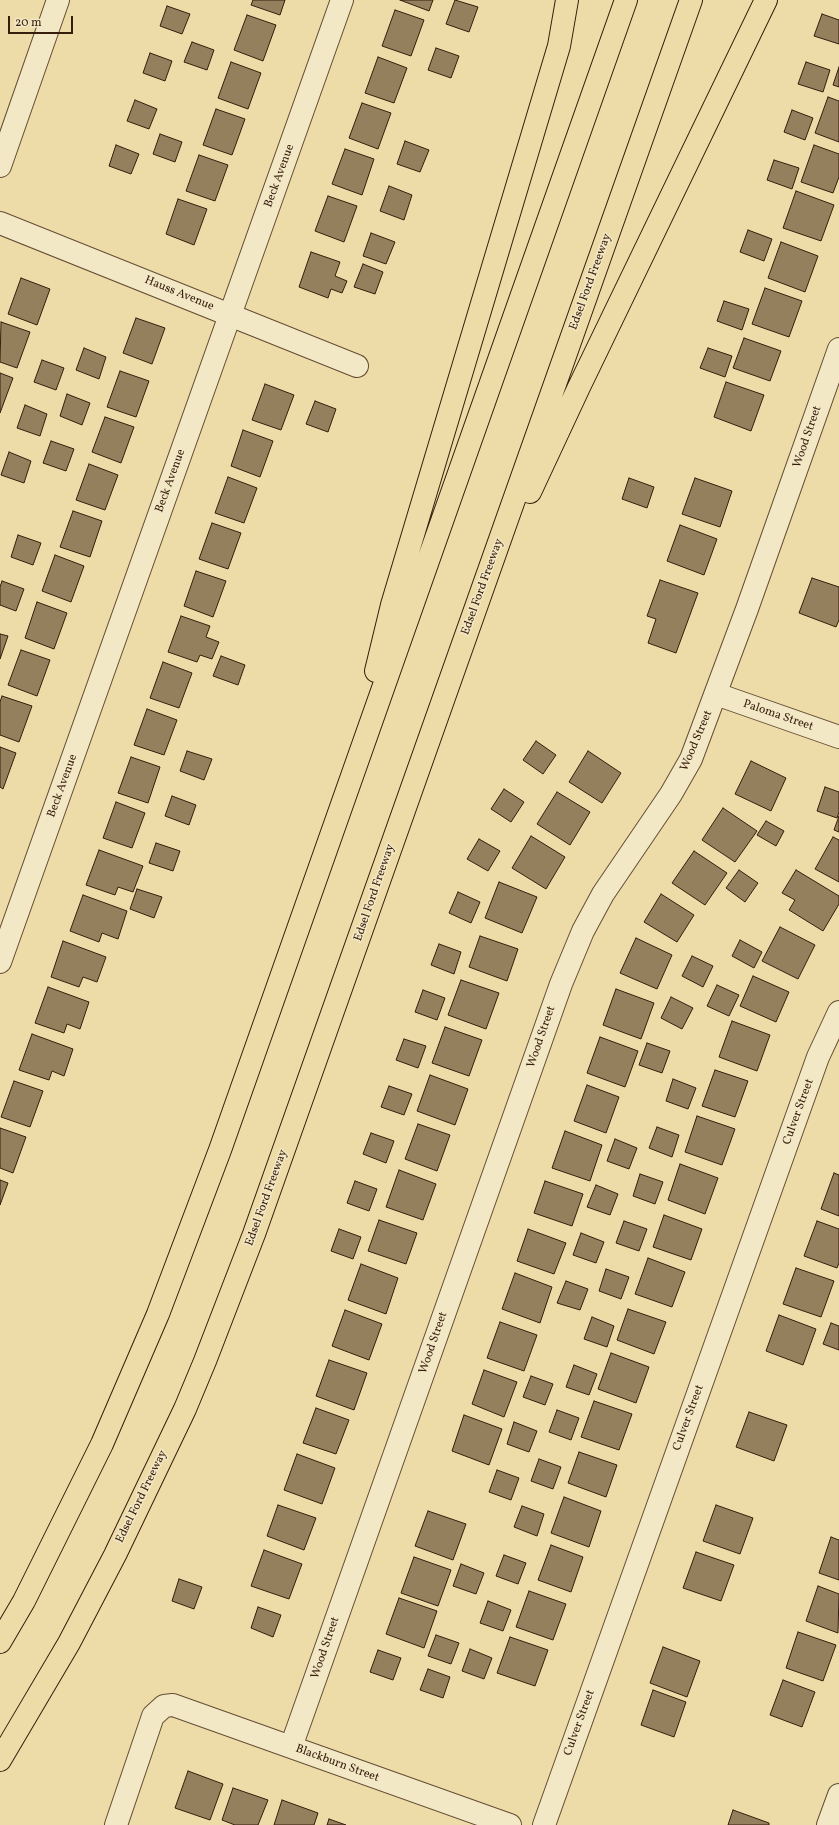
<!DOCTYPE html>
<style>
body{margin:0}
#map{position:relative;width:839px;height:1825px;overflow:hidden;background:#eddca8;font-family:Vollkorn,serif}
canvas{display:block}
.scale{position:absolute;left:8px;top:16px;width:65px;height:18px;box-sizing:border-box;border:2px solid #361d0c;border-top:0;padding-left:5px;font-size:12px;line-height:14px;white-space:nowrap;color:#361d0c;-webkit-text-stroke:3px #f3e8c6;paint-order:stroke}
</style>
<div id="map">
<canvas width="839" height="1825"></canvas>
<div class="scale">20 m</div>
</div>
<script>
const c = document.querySelector('canvas').getContext('2d');
c.lineJoin = 'round';
function fillPath(path, color) {
  c.fillStyle = color;
  c.fill(path, 'evenodd');
}
function toPath(rows) {
  const path = new Path2D();
  for (const r of rows) {
    path.moveTo(r[0], r[1]);
    for (let i = 2; i < r.length; i += 2) path.lineTo(r[i], r[i + 1]);
  }
  return path;
}
function trace(path, color, width, dash) {
  c.strokeStyle = color;
  c.lineWidth = width;
  c.lineCap = dash ? 'butt' : 'round';
  c.setLineDash(dash || []);
  c.stroke(path);
}
function label(font, color, halo, rows, align = 'center') {
  c.font = font + ' Vollkorn,serif';
  c.lineWidth = 3;
  c.setLineDash([]);
  c.textBaseline = 'middle';
  c.strokeStyle = halo;
  c.fillStyle = color;
  for (const [text, x, y, turn = 0] of rows) {
    c.save();
    c.translate(x, y);
    c.rotate((+turn || 0) * Math.PI / 180);
    c.textAlign = isNaN(turn) ? turn : align;
    if (halo) c.strokeText(text, 0, 0);
    c.fillText(text, 0, 0);
    c.restore();
  }
}
const building = toPath([
 [253,0,285,0,280,15,251,5,253,0],
 [400,0,433,0,429,11,400,0],
 [455,0,478,7,469,32,446,24,455,0],
 [167,6,190,14,182,34,160,26,167,6],
 [395,10,424,20,411,56,382,46,395,10],
 [822,14,839,20,839,44,814,36,822,14],
 [247,15,276,25,263,61,234,50,247,15],
 [192,42,214,50,207,70,184,62,192,42],
 [436,48,459,56,451,78,428,70,436,48],
 [150,53,172,61,165,81,143,73,150,53],
 [378,57,407,68,394,103,365,93,378,57],
 [231,62,261,73,248,109,218,98,231,62],
 [806,62,830,70,823,92,798,84,806,62],
 [839,67,839,87,833,85,839,67],
 [828,97,839,101,839,142,815,133,828,97],
 [135,100,157,109,149,129,127,121,135,100],
 [362,103,391,113,378,149,349,138,362,103],
 [216,109,245,119,232,155,203,145,216,109],
 [792,110,813,118,805,140,784,132,792,110],
 [160,134,182,142,175,162,153,154,160,134],
 [405,141,429,150,420,172,397,164,405,141],
 [116,145,139,154,131,174,109,166,116,145],
 [814,145,839,154,839,177,833,193,801,182,814,145],
 [345,149,374,159,362,195,332,184,345,149],
 [199,155,228,165,215,201,186,191,199,155],
 [774,160,799,168,792,189,767,180,774,160],
 [389,186,412,195,404,220,380,211,389,186],
 [796,191,834,205,821,241,783,228,796,191],
 [328,196,357,206,344,242,315,231,328,196],
 [178,199,207,209,194,245,166,234,178,199],
 [748,230,772,239,764,261,740,252,748,230],
 [371,233,395,242,386,264,363,256,371,233],
 [781,242,818,256,805,292,768,278,781,242],
 [311,252,340,262,335,276,347,281,342,293,331,289,328,298,299,287,311,252],
 [363,264,383,272,375,294,354,287,363,264],
 [21,278,50,289,37,325,8,314,21,278],
 [765,288,802,301,789,337,752,324,765,288],
 [724,301,749,309,742,330,717,321,724,301],
 [136,318,165,328,152,364,123,353,136,318],
 [1,322,30,332,17,368,0,362,1,322],
 [744,338,781,351,770,381,733,368,744,338],
 [84,348,106,357,99,379,76,370,84,348],
 [708,348,732,356,725,377,700,368,708,348],
 [42,360,64,368,56,390,34,382,42,360],
 [120,371,149,381,136,417,107,407,120,371],
 [0,373,13,378,0,413,0,373],
 [726,382,764,395,751,431,714,417,726,382],
 [265,384,294,395,281,430,252,420,265,384],
 [67,394,90,403,82,425,60,416,67,394],
 [315,401,336,409,328,432,306,424,315,401],
 [25,405,47,414,40,436,17,428,25,405],
 [105,417,134,427,121,463,92,452,105,417],
 [243,430,273,441,260,477,231,466,243,430],
 [51,441,74,449,66,471,43,463,51,441],
 [9,452,31,461,24,483,1,475,9,452],
 [89,464,118,475,105,510,76,500,89,464],
 [228,477,257,488,244,523,215,513,228,477],
 [629,478,654,487,647,508,622,499,629,478],
 [695,478,732,491,720,527,682,514,695,478],
 [73,511,102,521,90,557,60,547,73,511],
 [212,523,241,533,228,569,199,559,212,523],
 [680,525,717,539,704,575,667,561,680,525],
 [18,535,41,543,33,565,11,557,18,535],
 [55,555,84,566,71,602,42,591,55,555],
 [196,571,226,581,213,617,184,606,196,571],
 [812,578,839,587,839,620,836,627,799,613,812,578],
 [660,580,698,593,676,653,648,643,656,619,647,616,660,580],
 [2,581,24,589,16,611,0,605,0,587,2,581],
 [37,602,67,613,54,649,25,638,37,602],
 [181,616,210,626,206,637,219,642,212,659,200,655,197,662,168,652,181,616],
 [0,634,8,636,0,659,0,634],
 [21,650,50,660,37,696,8,685,21,650],
 [221,656,245,665,238,685,213,676,221,656],
 [163,662,192,673,179,708,150,698,163,662],
 [2,696,32,706,19,742,0,735,0,702,2,696],
 [147,709,177,720,164,755,134,745,147,709],
 [536,741,556,755,543,774,523,760,536,741],
 [0,747,16,753,3,789,0,787,0,747],
 [187,751,212,759,204,780,180,771,187,751],
 [588,751,621,773,602,803,569,782,588,751],
 [131,757,160,767,148,803,118,793,131,757],
 [751,761,786,778,771,811,735,794,751,761],
 [825,787,839,792,839,812,837,818,817,811,825,787],
 [504,789,524,802,511,822,491,809,504,789],
 [557,792,590,812,570,845,537,824,557,792],
 [172,796,196,805,189,825,165,816,172,796],
 [116,802,145,813,132,848,103,838,116,802],
 [723,808,757,831,735,862,702,840,723,808],
 [839,816,839,832,834,830,839,816],
 [766,821,784,831,776,846,757,835,766,821],
 [531,836,565,857,546,889,512,868,531,836],
 [833,837,839,840,839,882,815,869,833,837],
 [479,839,500,851,488,871,467,859,479,839],
 [156,843,180,851,173,871,149,863,156,843],
 [99,850,143,866,133,892,118,887,115,895,86,885,99,850],
 [694,851,727,873,705,905,672,883,694,851],
 [739,870,758,883,745,902,726,888,739,870],
 [796,870,839,896,839,904,823,931,789,910,795,900,782,893,796,870],
 [499,882,537,897,522,933,485,918,499,882],
 [137,889,162,897,154,918,130,909,137,889],
 [458,892,480,902,471,923,449,913,458,892],
 [661,894,694,915,677,942,644,922,661,894],
 [83,895,127,911,118,939,102,933,99,942,70,931,83,895],
 [780,927,815,945,798,979,762,961,780,927],
 [480,936,518,949,507,981,469,967,480,936],
 [636,938,672,955,657,989,620,973,636,938],
 [740,940,762,952,754,968,732,956,740,940],
 [63,941,106,957,97,982,83,977,79,987,51,977,63,941],
 [439,944,461,952,454,974,431,965,439,944],
 [692,956,713,966,703,987,682,976,692,956],
 [753,976,789,992,776,1022,740,1006,753,976],
 [461,980,499,993,486,1029,448,1015,461,980],
 [717,985,739,995,729,1016,707,1006,717,985],
 [48,987,89,1002,80,1029,67,1024,64,1033,35,1023,48,987],
 [616,989,654,1003,641,1039,603,1025,616,989],
 [423,990,445,998,437,1020,415,1012,423,990],
 [671,997,693,1008,682,1029,661,1018,671,997],
 [732,1021,770,1035,757,1071,719,1057,732,1021],
 [445,1027,482,1040,469,1076,432,1063,445,1027],
 [32,1034,73,1049,64,1076,52,1071,49,1080,19,1070,32,1034],
 [600,1037,638,1051,625,1087,587,1073,600,1037],
 [404,1039,426,1046,418,1068,396,1060,404,1039],
 [647,1043,670,1051,662,1073,639,1065,647,1043],
 [715,1070,748,1081,735,1117,702,1106,715,1070],
 [430,1075,468,1089,455,1125,417,1111,430,1075],
 [673,1079,696,1088,688,1109,666,1101,673,1079],
 [14,1081,43,1091,30,1127,1,1117,14,1081],
 [587,1085,619,1097,606,1133,574,1121,587,1085],
 [389,1086,412,1094,404,1115,381,1107,389,1086],
 [697,1116,735,1129,722,1165,685,1152,697,1116],
 [418,1124,450,1135,437,1171,405,1159,418,1124],
 [657,1127,679,1135,672,1157,649,1148,657,1127],
 [0,1128,26,1137,13,1173,0,1168,0,1128],
 [565,1131,602,1145,590,1181,552,1168,565,1131],
 [371,1133,394,1141,386,1163,363,1154,371,1133],
 [615,1139,637,1148,629,1169,607,1161,615,1139],
 [680,1164,718,1178,705,1214,668,1200,680,1164],
 [399,1170,436,1184,423,1220,386,1207,399,1170],
 [834,1173,839,1175,839,1216,821,1209,834,1173],
 [640,1174,663,1182,655,1204,633,1196,640,1174],
 [0,1180,8,1183,0,1205,0,1180],
 [355,1181,377,1189,369,1211,347,1203,355,1181],
 [545,1181,583,1194,572,1226,534,1213,545,1181],
 [596,1185,618,1194,610,1215,587,1207,596,1185],
 [664,1215,702,1229,691,1260,653,1247,664,1215],
 [379,1220,417,1233,406,1264,368,1251,379,1220],
 [624,1221,647,1229,639,1251,616,1243,624,1221],
 [817,1221,839,1229,839,1263,837,1268,804,1256,817,1221],
 [339,1229,361,1237,353,1259,331,1251,339,1229],
 [528,1229,566,1243,554,1274,517,1261,528,1229],
 [581,1233,604,1242,596,1263,573,1255,581,1233],
 [648,1258,685,1272,672,1307,635,1294,648,1258],
 [361,1264,398,1278,386,1314,348,1300,361,1264],
 [796,1268,834,1281,821,1317,783,1304,796,1268],
 [606,1269,629,1277,621,1299,599,1291,606,1269],
 [515,1273,552,1287,540,1323,502,1309,515,1273],
 [566,1281,588,1289,580,1310,557,1303,566,1281],
 [628,1309,666,1322,654,1354,617,1340,628,1309],
 [345,1310,382,1324,369,1360,332,1346,345,1310],
 [779,1315,816,1329,803,1365,766,1351,779,1315],
 [592,1317,614,1326,607,1347,584,1339,592,1317],
 [500,1322,537,1335,524,1371,487,1358,500,1322],
 [831,1323,839,1326,839,1350,823,1344,831,1323],
 [611,1353,649,1367,636,1403,598,1389,611,1353],
 [329,1360,367,1373,354,1410,316,1396,329,1360],
 [574,1365,597,1374,589,1395,566,1387,574,1365],
 [484,1370,517,1382,504,1417,472,1404,484,1370],
 [531,1376,553,1384,545,1405,523,1397,531,1376],
 [594,1401,632,1414,619,1450,581,1437,594,1401],
 [316,1408,349,1420,336,1454,303,1443,316,1408],
 [557,1410,579,1418,571,1440,549,1432,557,1410],
 [749,1412,787,1425,774,1461,736,1447,749,1412],
 [464,1415,502,1429,489,1465,452,1451,464,1415],
 [514,1422,537,1431,529,1452,507,1444,514,1422],
 [579,1452,617,1465,606,1497,568,1483,579,1452],
 [297,1454,335,1468,322,1504,284,1490,297,1454],
 [539,1459,561,1467,553,1489,531,1481,539,1459],
 [497,1470,519,1478,511,1500,489,1492,497,1470],
 [564,1497,601,1511,589,1547,551,1533,564,1497],
 [278,1505,316,1518,304,1550,267,1536,278,1505],
 [716,1505,753,1518,740,1554,703,1541,716,1505],
 [522,1506,544,1514,537,1536,514,1527,522,1506],
 [428,1511,466,1524,453,1560,415,1546,428,1511],
 [831,1537,839,1540,839,1580,819,1573,831,1537],
 [551,1545,583,1557,571,1592,538,1580,551,1545],
 [264,1550,302,1564,289,1599,251,1586,264,1550],
 [696,1552,734,1565,721,1601,683,1588,696,1552],
 [504,1555,526,1563,518,1584,496,1576,504,1555],
 [414,1557,451,1570,438,1606,401,1593,414,1557],
 [461,1564,484,1573,476,1594,453,1586,461,1564],
 [179,1579,202,1587,194,1609,172,1601,179,1579],
 [818,1586,839,1594,838,1633,806,1621,818,1586],
 [529,1591,566,1604,553,1640,516,1627,529,1591],
 [399,1598,437,1611,424,1648,386,1634,399,1598],
 [488,1601,511,1610,503,1631,480,1623,488,1601],
 [258,1607,281,1615,273,1637,251,1628,258,1607],
 [798,1632,836,1645,823,1681,786,1668,798,1632],
 [436,1635,459,1643,451,1664,428,1656,436,1635],
 [510,1637,548,1650,535,1686,497,1673,510,1637],
 [663,1647,700,1661,687,1697,650,1683,663,1647],
 [470,1649,492,1658,484,1679,462,1671,470,1649],
 [378,1650,401,1658,393,1680,370,1672,378,1650],
 [428,1669,450,1677,443,1698,420,1690,428,1669],
 [783,1680,815,1692,802,1727,770,1715,783,1680],
 [653,1690,686,1702,674,1737,641,1725,653,1690],
 [188,1771,223,1784,210,1820,175,1808,188,1771],
 [233,1788,268,1800,258,1825,235,1825,222,1820,233,1788],
 [282,1800,318,1813,314,1825,274,1825,282,1800],
 [733,1810,769,1823,769,1825,728,1825,733,1810],
 [329,1819,346,1825,327,1825,329,1819]
]);
fillPath(building, '#95805d');
trace(building, '#361d0c', 1);
const street = toPath([
 [0,166,58,0],
 [0,223,357,366],
 [716,694,839,737],
 [0,962,342,0],
 [291,1747,561,984,583,931,603,894,671,794,691,759,747,609,839,349],
 [116,1825,153,1716,164,1706,173,1705,510,1825],
 [544,1825,818,1057,839,1012],
 [828,1825,839,1795]
]);
const highway = toPath([
 [530,492,579,387,766,0],
 [376,671,392,605,559,46,567,0],
 [0,1642,24,1601,102,1444,158,1314,220,1150,626,0],
 [0,1760,69,1643,115,1555,185,1409,205,1361,254,1234,691,0]
]);
trace(street, '#644d33', 24);
trace(highway, '#361d0c', 24);
trace(street, '#f3e8c6', 22);
trace(highway, '#eddca8', 22);
label('12px', '#361d0c', '#f3e8c6', [
 ["Beck Avenue",280,176,-70],
 ["Edsel Ford Freeway",591,282,-70],
 ["Hauss Avenue",179,294,22],
 ["Wood Street",808,437,-71],
 ["Beck Avenue",171,481,-70],
 ["Edsel Ford Freeway",483,587,-70],
 ["Paloma Street",778,716,19],
 ["Wood Street",697,741,-67],
 ["Beck Avenue",63,786,-70],
 ["Edsel Ford Freeway",375,893,-71],
 ["Wood Street",542,1037,-71],
 ["Culver Street",799,1112,-70],
 ["Edsel Ford Freeway",267,1198,-70],
 ["Wood Street",434,1343,-71],
 ["Culver Street",689,1418,-70],
 ["Edsel Ford Freeway",142,1497,-64],
 ["Wood Street",326,1648,-71],
 ["Culver Street",580,1723,-70],
 ["Blackburn Street",337,1764,20]
]);
</script>
